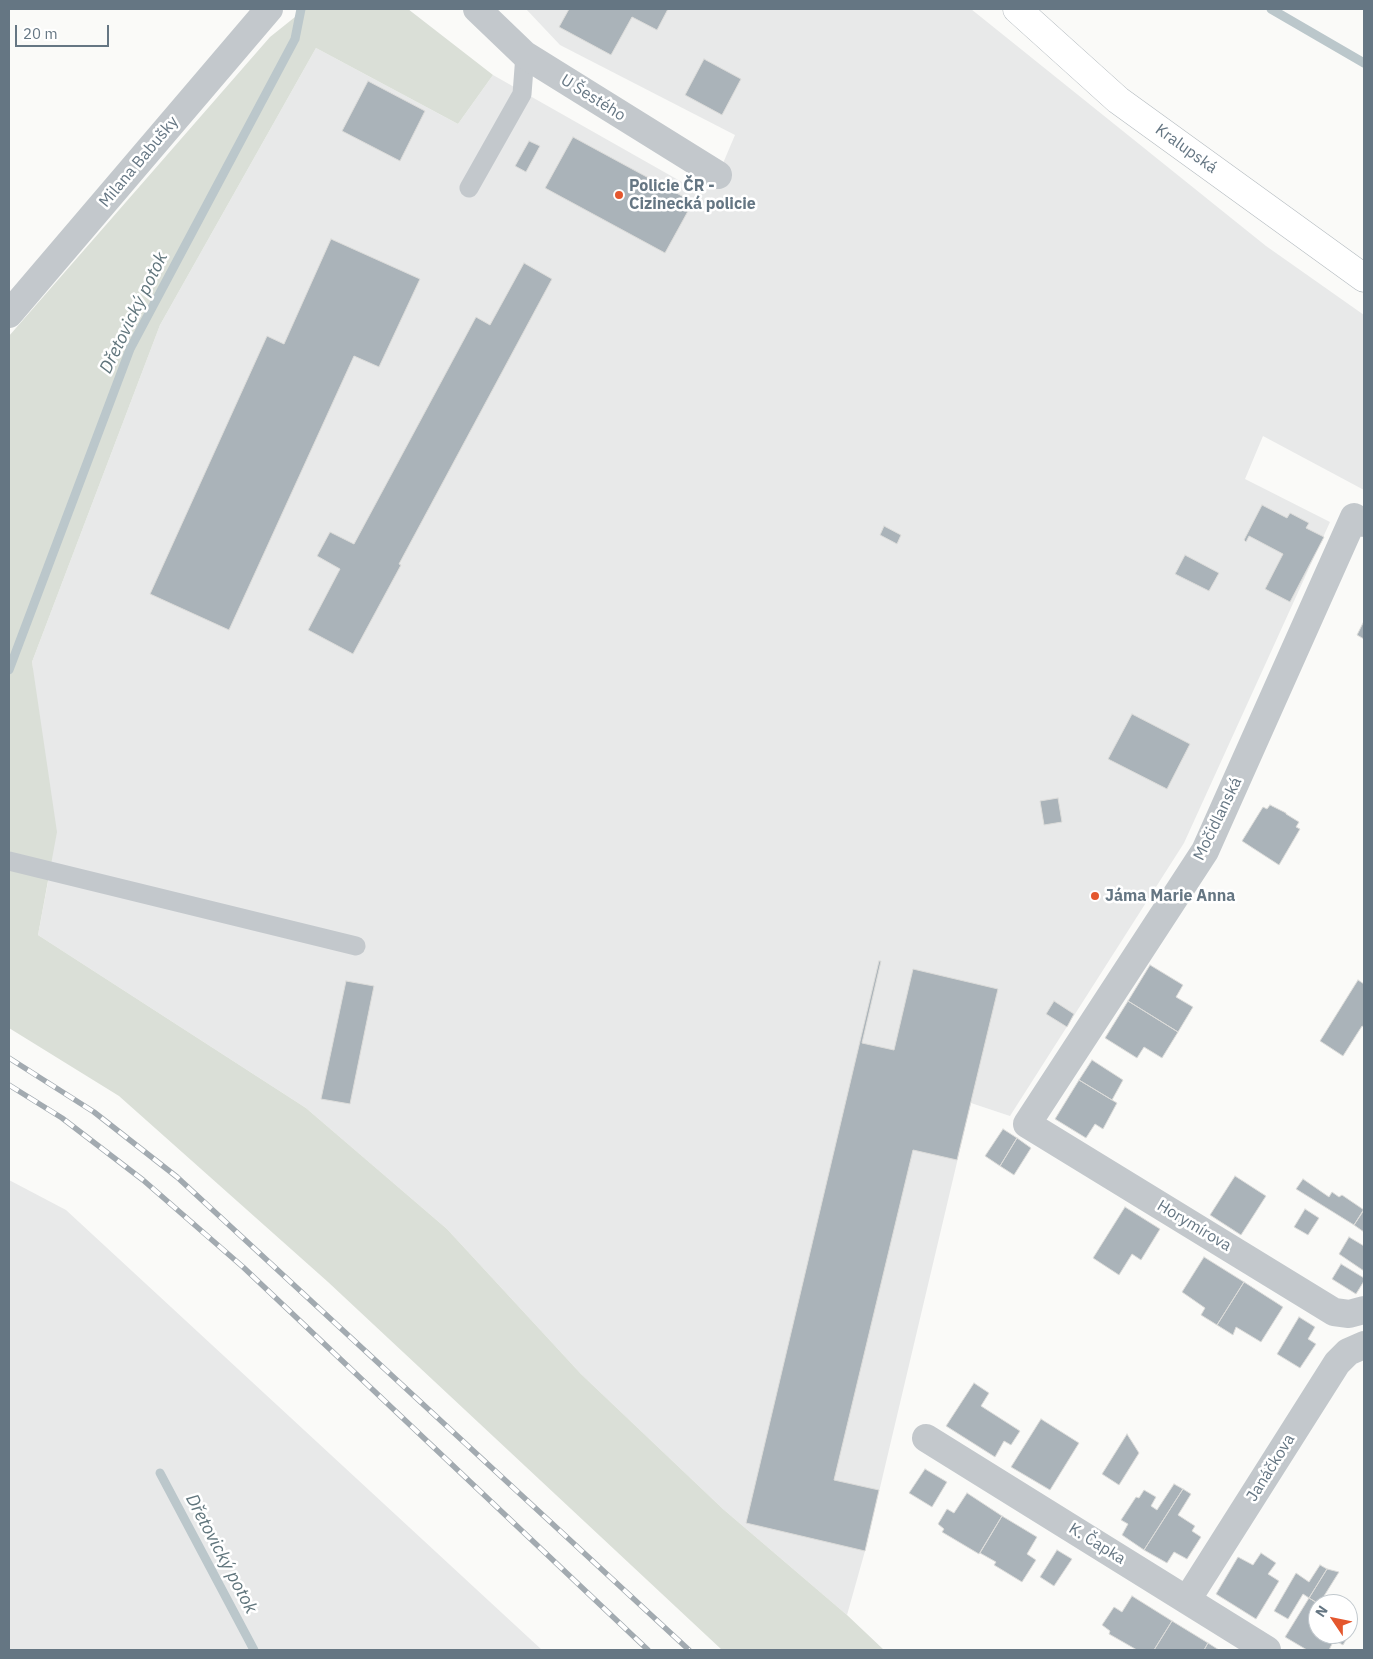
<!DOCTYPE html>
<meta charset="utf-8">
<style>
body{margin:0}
#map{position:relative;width:1373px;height:1659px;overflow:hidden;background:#fafaf8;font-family:"IBM Plex Sans",sans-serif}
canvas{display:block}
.frame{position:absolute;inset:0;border:10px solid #657683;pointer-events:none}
.north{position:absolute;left:1308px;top:1594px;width:50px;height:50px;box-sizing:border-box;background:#fff;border:1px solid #c1c8cd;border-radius:50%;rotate:304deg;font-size:14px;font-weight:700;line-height:20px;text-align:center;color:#657683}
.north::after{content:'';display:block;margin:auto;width:18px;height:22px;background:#e4572e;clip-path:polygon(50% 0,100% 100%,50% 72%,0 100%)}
.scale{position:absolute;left:15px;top:25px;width:94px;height:22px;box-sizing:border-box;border:2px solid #657683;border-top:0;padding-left:6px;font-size:15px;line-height:18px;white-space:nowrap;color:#657683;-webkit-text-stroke:4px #fff;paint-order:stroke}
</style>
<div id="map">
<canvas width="1373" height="1659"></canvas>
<div class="frame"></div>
<div class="north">N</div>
<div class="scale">20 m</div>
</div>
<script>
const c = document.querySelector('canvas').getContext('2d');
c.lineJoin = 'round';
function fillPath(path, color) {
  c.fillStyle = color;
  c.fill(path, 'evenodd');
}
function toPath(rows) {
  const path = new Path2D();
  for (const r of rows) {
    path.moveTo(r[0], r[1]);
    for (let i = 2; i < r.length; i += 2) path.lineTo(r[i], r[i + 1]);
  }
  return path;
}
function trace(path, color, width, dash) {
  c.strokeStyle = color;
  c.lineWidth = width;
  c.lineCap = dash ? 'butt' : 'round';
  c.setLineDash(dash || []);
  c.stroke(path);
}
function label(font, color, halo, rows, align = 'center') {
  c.font = font + ' "IBM Plex Sans",sans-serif';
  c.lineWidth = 5;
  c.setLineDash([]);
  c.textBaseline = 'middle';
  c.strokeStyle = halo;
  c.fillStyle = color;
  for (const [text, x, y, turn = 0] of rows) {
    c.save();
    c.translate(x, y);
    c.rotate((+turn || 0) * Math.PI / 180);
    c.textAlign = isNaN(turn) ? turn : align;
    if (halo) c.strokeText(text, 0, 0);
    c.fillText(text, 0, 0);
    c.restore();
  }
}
fillPath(toPath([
 [526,9,971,9,1266,246,1364,315,1364,490,1263,436,1245,479,1330,522,1184,843,1010,1116,971,1103,865,1551,847,1615,723,1509,581,1374,447,1229,306,1108,38,935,50,871,32,662,160,325,316,48,458,124,493,75,703,194,718,175,735,135,560,45],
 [9,1180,66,1210,542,1650,9,1650]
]), '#e8e9e9');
fillPath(toPath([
 [305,9,408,9,493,75,458,124,316,48,160,325,32,662,57,832,38,935,306,1108,447,1229,581,1374,723,1509,847,1615,884,1650,722,1650,328,1282,119,1096,9,1028,9,336,270,37]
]), '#dadfd7');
trace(toPath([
 [1271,9,1364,63],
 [9,670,130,349,295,39,301,9],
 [160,1473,254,1650]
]), '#bbc7cb', 9);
const building = toPath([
 [569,9,668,9,657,30,632,17,611,55,559,27,569,9],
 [704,59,741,79,722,115,685,95,704,59],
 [368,81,425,111,400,161,342,131,368,81],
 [573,137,693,202,665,253,545,188,573,137],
 [529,141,540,146,526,172,515,166,529,141],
 [331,239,420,279,379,367,354,356,229,630,150,594,267,336,284,344,331,239],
 [524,263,552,279,399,564,401,565,353,654,308,630,340,569,317,556,330,532,354,544,476,317,490,325,524,263],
 [1262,505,1287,518,1290,513,1309,523,1306,528,1324,537,1290,602,1265,589,1283,554,1249,536,1246,542,1244,540,1262,505],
 [884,526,901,535,897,544,880,535,884,526],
 [1185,555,1219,573,1209,591,1175,574,1185,555],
 [1364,621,1364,639,1357,635,1364,621],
 [1132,714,1190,744,1167,789,1108,759,1132,714],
 [1058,798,1062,822,1044,825,1040,801,1058,798],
 [1270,805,1286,813,1286,814,1299,822,1296,827,1300,829,1279,865,1242,841,1263,807,1267,809,1270,805],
 [879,961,881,961,862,1043,894,1050,913,969,998,989,957,1160,913,1150,834,1480,879,1490,865,1551,746,1523,879,961],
 [1150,965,1183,985,1176,997,1193,1007,1178,1032,1128,1001,1150,965],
 [1358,980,1364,984,1364,1027,1362,1026,1343,1056,1320,1041,1358,980],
 [346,981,374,986,350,1104,321,1099,346,981],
 [1054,1001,1074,1014,1067,1027,1046,1014,1054,1001],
 [1128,1001,1178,1032,1162,1058,1144,1047,1137,1058,1105,1038,1128,1001],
 [1092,1060,1123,1080,1112,1100,1079,1080,1092,1060],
 [1079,1080,1117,1103,1103,1129,1095,1124,1086,1138,1055,1119,1079,1080],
 [1003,1129,1017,1138,1000,1166,985,1156,1003,1129],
 [1017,1138,1031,1148,1014,1175,1000,1166,1017,1138],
 [1235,1176,1266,1196,1241,1235,1210,1215,1235,1176],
 [1303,1179,1329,1197,1332,1192,1339,1197,1342,1195,1364,1210,1354,1225,1296,1189,1303,1179],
 [1125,1207,1160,1229,1141,1260,1132,1254,1119,1275,1093,1258,1125,1207],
 [1305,1209,1319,1218,1308,1235,1294,1227,1305,1209],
 [1364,1209,1364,1232,1354,1225,1364,1209],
 [1349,1237,1364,1246,1364,1271,1339,1254,1349,1237],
 [1204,1257,1244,1282,1217,1325,1201,1315,1205,1308,1182,1292,1204,1257],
 [1341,1264,1364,1278,1364,1281,1356,1294,1332,1279,1341,1264],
 [1244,1282,1283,1307,1261,1342,1236,1327,1233,1335,1217,1325,1244,1282],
 [1299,1317,1315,1327,1308,1339,1316,1344,1300,1368,1277,1354,1299,1317],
 [974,1383,989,1393,981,1406,1020,1431,1011,1445,1004,1441,995,1457,946,1426,974,1383],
 [1041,1419,1079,1443,1050,1490,1011,1467,1041,1419],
 [1127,1434,1139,1453,1119,1485,1102,1474,1127,1434],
 [925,1469,947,1482,932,1507,909,1493,925,1469],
 [1174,1484,1183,1489,1144,1550,1122,1535,1128,1524,1121,1520,1136,1497,1139,1498,1144,1490,1156,1497,1151,1506,1157,1510,1174,1484],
 [1183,1489,1191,1494,1178,1515,1195,1526,1192,1531,1201,1537,1187,1559,1174,1552,1167,1563,1144,1550,1183,1489],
 [967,1493,1002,1516,979,1554,942,1532,944,1529,938,1524,947,1509,954,1513,967,1493],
 [1002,1516,1037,1537,1027,1554,1036,1560,1022,1582,994,1565,996,1562,980,1553,1002,1516],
 [1057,1550,1072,1559,1054,1586,1040,1577,1057,1550],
 [1261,1553,1276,1563,1268,1574,1279,1581,1256,1619,1216,1594,1238,1557,1253,1565,1261,1553],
 [1320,1565,1327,1569,1309,1598,1303,1594,1288,1619,1274,1611,1296,1573,1309,1582,1320,1565],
 [1327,1569,1339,1572,1319,1604,1309,1598,1327,1569],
 [1132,1596,1172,1621,1154,1650,1137,1650,1109,1634,1110,1631,1102,1625,1114,1607,1122,1612,1132,1596],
 [1309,1598,1319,1604,1318,1604,1318,1634,1348,1634,1348,1622,1354,1626,1343,1645,1334,1640,1329,1650,1307,1650,1285,1637,1309,1598],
 [1172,1621,1208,1643,1204,1650,1154,1650,1172,1621],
 [1208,1643,1219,1650,1204,1650,1208,1643]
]);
fillPath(building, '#aab3b9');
trace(building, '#dcdcda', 1);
const secondary = toPath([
 [1017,9,1118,100,1364,278]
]);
trace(secondary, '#b3babf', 29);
trace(toPath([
 [469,188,522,94,525,55],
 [9,861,356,946]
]), '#c3c8cc', 19);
trace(toPath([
 [477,9,525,55,718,175],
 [9,314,269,9],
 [1364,523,1354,517,1205,851,1027,1124,1334,1312,1349,1314,1364,1310],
 [926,1438,1267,1650],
 [1187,1600,1337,1363,1348,1352,1364,1345]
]), '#c3c8cc', 28);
trace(secondary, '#fff', 28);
const rail = toPath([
 [9,1058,94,1112,177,1177,689,1650],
 [9,1085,62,1118,143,1180,243,1267,648,1650]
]);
trace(rail, '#a2aab0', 5.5);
trace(rail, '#fff', 4, [11]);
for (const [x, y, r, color] of [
 [619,195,5,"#e4572e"],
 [1095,896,5,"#e4572e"]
]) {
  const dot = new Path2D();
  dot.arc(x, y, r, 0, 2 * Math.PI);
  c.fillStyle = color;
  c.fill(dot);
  trace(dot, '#fff', 2);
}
label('16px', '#657683', '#fff', [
 ["U Šestého",593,98,32],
 ["Kralupská",1186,149,36],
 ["Milana Babušky",139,162,-50],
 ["Močidlanská",1218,819,-64],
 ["Horymírova",1194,1226,31],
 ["Janáčkova",1271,1468,-58],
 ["K. Čapka",1097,1544,32]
]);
label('bold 16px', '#657683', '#fff', [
 ["Policie ČR -",629,186],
 ["Cizinecká policie",629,204],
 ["Jáma Marie Anna",1105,896]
], 'left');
label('italic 18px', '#60757c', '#fff', [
 ["Dřetovický potok",134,313,-64],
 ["Dřetovický potok",221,1554,62]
]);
</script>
